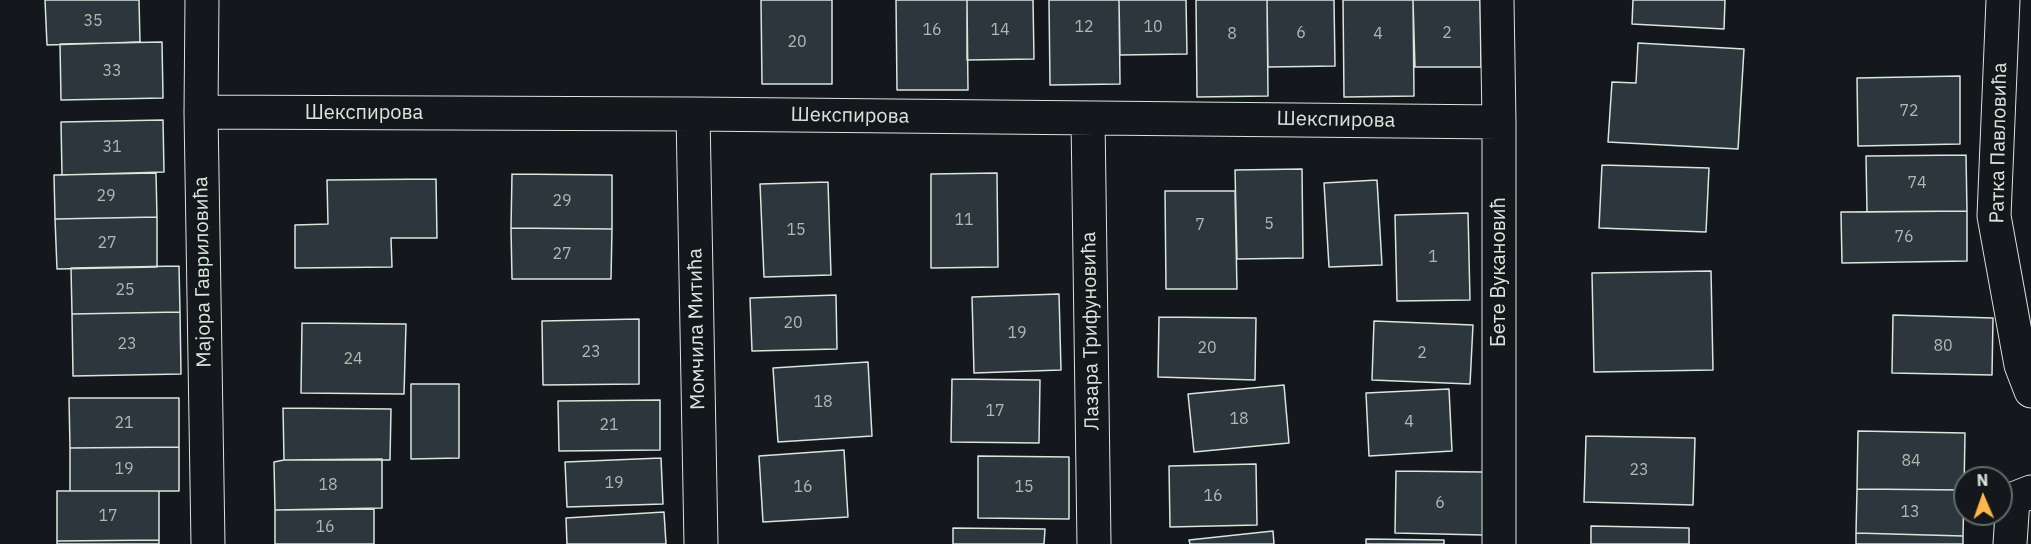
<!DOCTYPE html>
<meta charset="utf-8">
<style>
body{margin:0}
#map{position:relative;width:2031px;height:544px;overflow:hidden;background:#14181c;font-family:"IBM Plex Sans",sans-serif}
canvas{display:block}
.north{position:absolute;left:1953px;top:466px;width:60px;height:60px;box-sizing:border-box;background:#14181c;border:2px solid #626a69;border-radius:50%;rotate:358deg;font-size:16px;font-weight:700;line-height:24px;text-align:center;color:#d8e6dc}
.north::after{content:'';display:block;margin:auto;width:21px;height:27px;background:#ffb74d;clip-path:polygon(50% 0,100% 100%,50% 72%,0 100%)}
</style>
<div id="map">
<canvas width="2031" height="544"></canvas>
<div class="north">N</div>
</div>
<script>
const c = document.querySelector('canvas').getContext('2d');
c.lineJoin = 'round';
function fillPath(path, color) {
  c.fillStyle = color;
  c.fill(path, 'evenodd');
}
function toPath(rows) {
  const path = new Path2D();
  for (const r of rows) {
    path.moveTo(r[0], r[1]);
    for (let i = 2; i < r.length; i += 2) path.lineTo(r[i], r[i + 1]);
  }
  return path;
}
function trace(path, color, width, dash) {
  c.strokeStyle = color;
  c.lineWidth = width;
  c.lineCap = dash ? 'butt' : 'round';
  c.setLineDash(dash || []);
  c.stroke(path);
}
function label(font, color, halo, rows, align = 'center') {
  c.font = font + ' "IBM Plex Sans",sans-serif';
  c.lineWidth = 4.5;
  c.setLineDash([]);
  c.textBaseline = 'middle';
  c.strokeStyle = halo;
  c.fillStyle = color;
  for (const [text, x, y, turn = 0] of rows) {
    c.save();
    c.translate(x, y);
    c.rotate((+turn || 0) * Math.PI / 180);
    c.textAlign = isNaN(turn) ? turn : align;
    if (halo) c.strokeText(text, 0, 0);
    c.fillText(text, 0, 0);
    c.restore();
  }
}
const building = toPath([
 [45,0,139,0,140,42,47,45,45,0],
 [761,0,832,0,832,84,762,84,761,0],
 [896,0,967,0,968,90,897,90,896,0],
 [967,0,1033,0,1034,59,967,60,967,0],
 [1049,0,1119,0,1120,84,1050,85,1049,0],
 [1119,0,1186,0,1187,54,1120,55,1119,0],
 [1196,0,1267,0,1268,96,1197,97,1196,0],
 [1267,0,1334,0,1335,66,1268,67,1267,0],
 [1343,0,1413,0,1414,96,1344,97,1343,0],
 [1413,0,1480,0,1481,67,1415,67,1413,0],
 [1633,0,1725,0,1724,29,1632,24,1633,0],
 [162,42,163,98,61,100,60,44,162,42],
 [1638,43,1744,49,1738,149,1608,142,1612,82,1636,83,1638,43],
 [1960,76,1960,144,1858,146,1857,78,1960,76],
 [163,120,164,172,62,175,61,122,163,120],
 [1966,155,1967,211,1867,212,1866,156,1966,155],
 [1602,165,1709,168,1706,232,1599,228,1602,165],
 [1302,169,1303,258,1237,259,1235,170,1302,169],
 [156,173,157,217,55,219,54,175,156,173],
 [997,173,998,267,931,268,931,174,997,173],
 [512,174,612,175,612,229,511,228,512,174],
 [436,179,437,238,391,238,392,267,295,268,295,225,328,224,327,180,436,179],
 [1377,180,1382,265,1329,267,1324,183,1377,180],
 [828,182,831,275,764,277,760,184,828,182],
 [1165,191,1235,191,1237,289,1166,289,1165,191],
 [1967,211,1967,261,1842,263,1841,212,1967,211],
 [1468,213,1470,300,1397,301,1395,215,1468,213],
 [157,217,157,267,57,269,55,219,157,217],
 [511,228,612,229,611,279,512,279,511,228],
 [179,266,180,312,72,314,71,268,179,266],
 [1711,271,1713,370,1594,372,1592,273,1711,271],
 [1059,294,1061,370,974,373,972,297,1059,294],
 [836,295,837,349,752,351,750,298,836,295],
 [180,312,181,374,73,376,72,314,180,312],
 [1893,315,1993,318,1992,375,1892,373,1893,315],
 [1159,317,1256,318,1255,380,1158,377,1159,317],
 [639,319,639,384,543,385,542,321,639,319],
 [1374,321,1473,325,1470,384,1372,380,1374,321],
 [302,323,406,324,404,394,301,393,302,323],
 [868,362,872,436,778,442,773,368,868,362],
 [952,379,1040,380,1039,443,951,442,952,379],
 [411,384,459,384,459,458,411,459,411,384],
 [1284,385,1289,443,1194,452,1188,394,1284,385],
 [1449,389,1452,451,1369,456,1366,393,1449,389],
 [69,398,179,398,179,447,70,448,69,398],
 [660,400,660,450,559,451,558,401,660,400],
 [283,408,391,409,390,460,284,460,283,408],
 [1858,431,1965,433,1964,490,1857,489,1858,431],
 [1586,436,1695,438,1693,505,1584,502,1586,436],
 [179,447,179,491,70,491,70,448,179,447],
 [844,450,848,517,763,522,759,456,844,450],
 [978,456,1069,457,1069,519,978,518,978,456],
 [661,458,663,504,567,507,565,462,661,458],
 [382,459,382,508,275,510,274,462,284,460,382,459],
 [1256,464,1257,525,1170,527,1169,466,1256,464],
 [1396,471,1484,472,1483,535,1395,533,1396,471],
 [1857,489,1964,490,1963,536,1856,533,1857,489],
 [57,491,159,491,159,540,57,541,57,491],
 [374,509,374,544,275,544,275,510,374,509],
 [664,512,666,544,567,544,566,518,664,512],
 [1591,526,1689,528,1689,544,1591,544,1591,526],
 [953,528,1045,529,1044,544,953,544,953,528],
 [1273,531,1274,544,1190,544,1189,540,1273,531],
 [1856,533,1963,536,1963,544,1856,544,1856,533],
 [1366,539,1444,540,1444,544,1366,544,1366,539],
 [159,540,159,544,57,544,57,541,159,540]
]);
fillPath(building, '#2c363c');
trace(building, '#d8e6dc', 1.5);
const street = toPath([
 [202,0,201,112,208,544],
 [1497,0,1499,122,1499,544],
 [2003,0,1994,216,2021,365,2031,391],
 [201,112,693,114,1499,122],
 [693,114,701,544],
 [1088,118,1094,544],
 [2010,544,2013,499,2031,492]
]);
trace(street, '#d8e6dc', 35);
trace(street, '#14181c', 33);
label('16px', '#adbab4', null, [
 ["35",93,21],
 ["12",1084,27],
 ["10",1153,27],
 ["16",932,30],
 ["14",1000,30],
 ["6",1301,33],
 ["2",1447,33],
 ["8",1232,34],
 ["4",1378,34],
 ["20",797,42],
 ["33",112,71],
 ["72",1909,111],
 ["31",112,147],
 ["74",1917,183],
 ["29",106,196],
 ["29",562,201],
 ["11",964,220],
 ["5",1269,224],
 ["7",1200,225],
 ["15",796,230],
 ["76",1904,237],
 ["27",107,243],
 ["27",562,254],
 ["1",1433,257],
 ["25",125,290],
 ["20",793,323],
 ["19",1017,333],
 ["23",127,344],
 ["80",1943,346],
 ["20",1207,348],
 ["23",591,352],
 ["2",1422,353],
 ["24",353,359],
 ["18",823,402],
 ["17",995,411],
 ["18",1239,419],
 ["4",1409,422],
 ["21",124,423],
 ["21",609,425],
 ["84",1911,461],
 ["19",124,469],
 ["23",1639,470],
 ["19",614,483],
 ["18",328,485],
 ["16",803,487],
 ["15",1024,487],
 ["16",1213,496],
 ["6",1440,503],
 ["13",1910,512],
 ["17",108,516],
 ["16",325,527]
]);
label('20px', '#d8e6dc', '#14181c', [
 ["Шекспирова",364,113],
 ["Шекспирова",850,116,1],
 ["Шекспирова",1336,120,1],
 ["Ратка Павловића",1999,143,-89],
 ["Мајора Гавриловића",203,272,-91],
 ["Бете Вукановић",1499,272,-90],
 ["Момчила Митића",697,329,-91],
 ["Лазара Трифуновића",1091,331,-91]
]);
</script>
